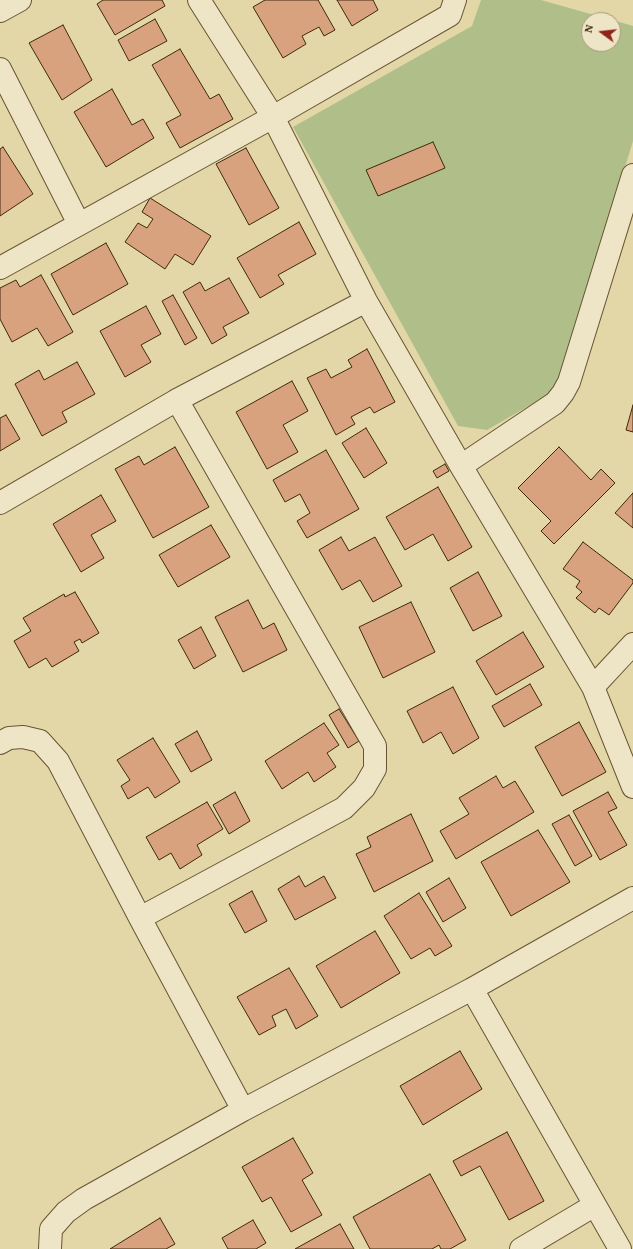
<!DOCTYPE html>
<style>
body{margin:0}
#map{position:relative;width:633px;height:1249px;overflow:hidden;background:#e4d7a7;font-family:Vollkorn,serif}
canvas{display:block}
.north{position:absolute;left:581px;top:12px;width:40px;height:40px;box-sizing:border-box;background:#ede5c6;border:1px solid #a79a7c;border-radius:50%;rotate:285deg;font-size:11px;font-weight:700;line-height:16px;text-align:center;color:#3e290c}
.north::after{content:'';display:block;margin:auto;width:14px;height:18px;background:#8f2418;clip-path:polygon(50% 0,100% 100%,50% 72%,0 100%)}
</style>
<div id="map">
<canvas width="633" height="1249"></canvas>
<div class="north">N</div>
</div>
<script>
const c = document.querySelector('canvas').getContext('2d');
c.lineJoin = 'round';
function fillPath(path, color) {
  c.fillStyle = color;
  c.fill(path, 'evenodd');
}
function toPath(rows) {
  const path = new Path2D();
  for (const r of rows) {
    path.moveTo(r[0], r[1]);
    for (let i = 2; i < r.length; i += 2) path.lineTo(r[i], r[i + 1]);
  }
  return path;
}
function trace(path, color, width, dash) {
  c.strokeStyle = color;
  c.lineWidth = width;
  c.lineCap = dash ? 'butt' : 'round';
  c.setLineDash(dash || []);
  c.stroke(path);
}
fillPath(toPath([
 [481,0,541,0,612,20,589,20,589,44,613,44,613,20,633,26,633,141,562,374,557,387,546,396,487,430,458,426,293,127,472,26]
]), '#b0bf8a');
const building = toPath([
 [103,0,162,0,165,6,115,35,97,4,103,0],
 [265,0,318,0,335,30,324,36,319,27,302,36,306,44,283,58,253,7,265,0],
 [337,0,373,0,378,10,352,26,337,0],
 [155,19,167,41,129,61,118,40,155,19],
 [63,25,92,80,62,100,29,43,63,25],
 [180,49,210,99,219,94,233,119,180,148,166,123,181,115,152,65,180,49],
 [112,89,132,125,143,119,154,138,106,167,74,112,112,89],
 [433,142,445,168,378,196,366,170,433,142],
 [3,147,33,194,0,216,0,149,3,147],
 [246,148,279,208,249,225,216,164,246,148],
 [150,198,211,236,193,265,175,254,165,269,125,242,138,223,147,228,153,219,142,212,150,198],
 [299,222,316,254,278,275,284,284,260,298,237,258,299,222],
 [106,243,128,284,73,315,51,274,106,243],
 [41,275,73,332,48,346,37,328,12,342,0,319,0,288,16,280,20,287,41,275],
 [229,278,249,313,223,327,227,335,212,344,183,292,200,282,205,291,229,278],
 [173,295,197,338,185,345,162,301,173,295],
 [146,306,161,334,141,345,151,362,125,377,100,331,146,306],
 [367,349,395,402,374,413,370,407,351,417,355,424,336,435,307,378,326,369,331,378,352,367,348,360,367,349],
 [77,362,95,394,62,412,67,422,42,436,15,384,39,370,44,380,77,362],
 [292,381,308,411,283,425,298,452,267,469,236,412,292,381],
 [633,405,633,432,626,430,633,405],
 [6,415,20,439,0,451,0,418,6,415],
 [366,428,387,463,364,478,342,443,366,428],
 [175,447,209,507,153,538,115,469,139,456,144,465,175,447],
 [559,447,591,480,601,469,615,483,554,544,541,531,551,521,518,488,559,447],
 [326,450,359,509,307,538,297,521,310,513,300,494,285,502,273,480,326,450],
 [445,464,449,471,437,478,433,471,445,464],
 [438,487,472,547,448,561,433,534,405,550,386,517,438,487],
 [633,493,633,528,615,513,633,493],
 [101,495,116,521,91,535,104,558,81,572,53,524,101,495],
 [211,525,230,557,178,587,159,555,211,525],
 [341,537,349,551,375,537,402,586,373,602,360,580,342,590,319,550,341,537],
 [583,542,633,580,633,583,609,615,599,608,595,613,576,598,582,592,576,587,580,581,563,569,583,542],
 [478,572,502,616,473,631,450,588,478,572],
 [75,592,99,633,82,643,80,639,74,642,79,651,52,667,46,658,29,668,14,641,31,631,23,618,64,594,65,597,75,592],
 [248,600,263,629,274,623,287,650,243,672,215,617,248,600],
 [411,602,435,652,383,678,359,627,411,602],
 [201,627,216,656,194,669,178,640,201,627],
 [523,632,544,667,496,695,476,661,523,632],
 [530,684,542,705,504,727,492,706,530,684],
 [453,687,479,738,453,754,441,732,423,743,407,711,453,687],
 [339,709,359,741,348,748,329,715,339,709],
 [579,722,606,772,562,796,535,747,579,722],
 [324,723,339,745,327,753,336,767,314,782,308,772,282,789,265,761,324,723],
 [197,731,212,760,191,772,175,744,197,731],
 [153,738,180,782,155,798,148,787,128,799,121,786,130,780,117,760,153,738],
 [496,776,503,788,515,781,534,812,456,859,440,831,469,814,459,798,496,776],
 [235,792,250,821,229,834,213,805,235,792],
 [608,792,617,808,608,812,627,845,600,860,573,811,608,792],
 [207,802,223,829,197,845,202,855,180,869,171,853,159,860,146,837,207,802],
 [411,814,433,861,374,892,356,854,371,847,367,837,411,814],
 [569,815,592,856,575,866,552,824,569,815],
 [538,830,570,882,511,916,481,862,538,830],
 [299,876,305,887,324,876,336,898,295,920,278,889,299,876],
 [449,878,466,908,443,922,426,892,449,878],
 [252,891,267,921,245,933,229,904,252,891],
 [419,893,452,946,435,956,430,948,411,959,384,916,419,893],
 [375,931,400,973,341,1008,316,966,375,931],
 [289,968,318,1016,296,1029,286,1009,272,1016,276,1026,259,1035,237,997,289,968],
 [460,1051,482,1089,423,1125,400,1086,460,1051],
 [507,1132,544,1201,509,1220,480,1166,461,1176,453,1161,507,1132],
 [293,1138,313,1173,302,1180,322,1215,291,1232,271,1197,262,1202,242,1167,293,1138],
 [430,1174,466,1240,450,1249,441,1249,439,1245,432,1249,370,1249,353,1217,430,1174],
 [160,1218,175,1244,166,1249,110,1249,160,1218],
 [253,1220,266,1243,256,1249,228,1249,222,1238,253,1220],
 [340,1224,354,1249,295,1249,340,1224]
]);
fillPath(building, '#d9a27f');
trace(building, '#3e290c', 1);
const street = toPath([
 [199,0,273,117,366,301,461,466,593,687,633,787],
 [0,11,20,0],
 [0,69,79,224],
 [0,268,273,117,450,15,455,0],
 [177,400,366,301],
 [461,466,555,403,563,393,569,382,633,175],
 [0,503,177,400,375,746,375,769,364,788,344,808,140,918],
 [593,687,633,644],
 [0,743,9,738,23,737,40,741,58,761,140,918,243,1110],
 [472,989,620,1249],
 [50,1249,51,1229,66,1212,84,1199,243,1110,472,989,633,898],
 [521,1249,595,1205]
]);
trace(street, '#685433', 24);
trace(street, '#ede5c6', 22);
</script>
